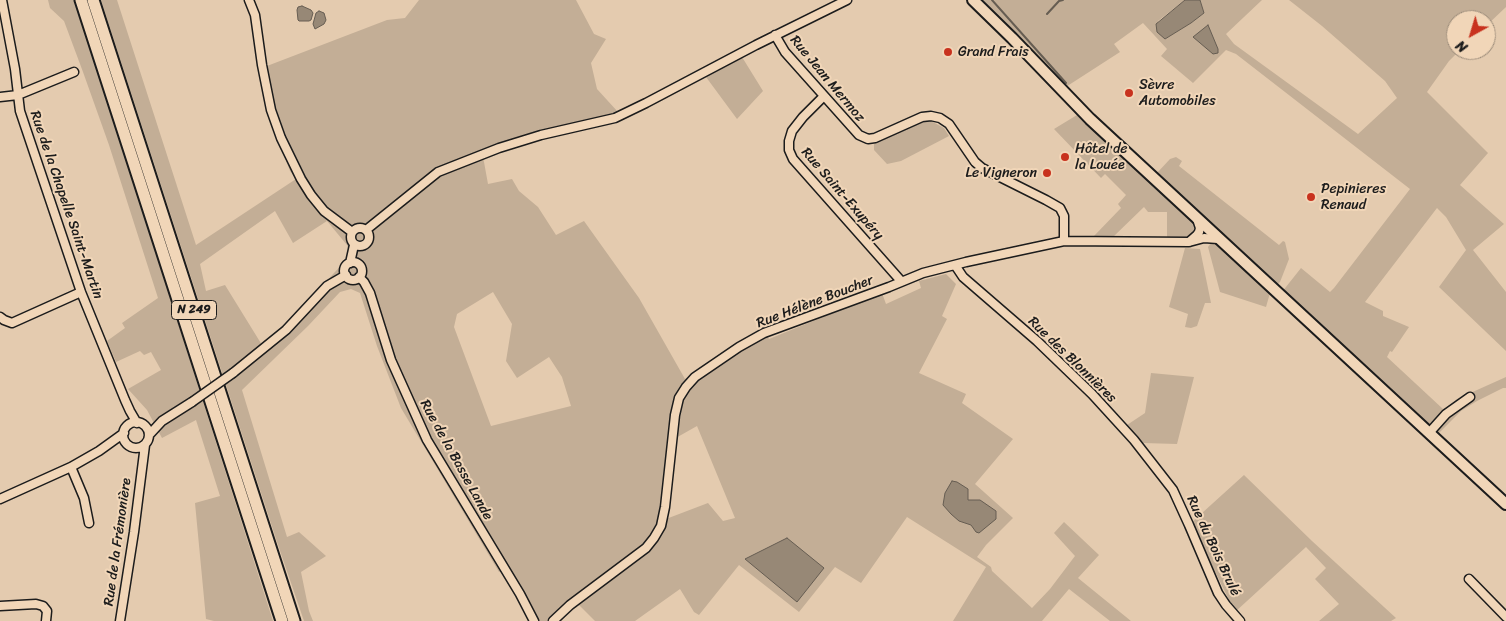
<!DOCTYPE html>
<meta charset="utf-8">
<style>
body{margin:0}
#map{position:relative;width:1506px;height:621px;overflow:hidden;background:#e4cbaf;font-family:Sriracha,sans-serif}
canvas{display:block}
.north{position:absolute;left:1446px;top:10px;width:50px;height:50px;box-sizing:border-box;background:#f1d6b8;border:1px solid #9c8c7a;border-radius:50%;rotate:219deg;font-size:14px;font-weight:700;line-height:20px;text-align:center;color:#1c1c1c}
.north::after{content:'';display:block;margin:auto;width:18px;height:22px;background:#c8321e;clip-path:polygon(50% 0,100% 100%,50% 72%,0 100%)}
</style>
<div id="map">
<canvas width="1506" height="621"></canvas>
<div class="north">N</div>
</div>
<script>
const c = document.querySelector('canvas').getContext('2d');
c.lineJoin = 'round';
function fillPath(path, color) {
  c.fillStyle = color;
  c.fill(path, 'evenodd');
}
function toPath(rows) {
  const path = new Path2D();
  for (const r of rows) {
    if (r.length === 3) {
      path.moveTo(r[0] + r[2], r[1]);
      path.arc(r[0], r[1], r[2], 0, 2 * Math.PI);
      continue;
    }
    path.moveTo(r[0], r[1]);
    for (let i = 2; i < r.length; i += 2) path.lineTo(r[i], r[i + 1]);
  }
  return path;
}
function trace(path, color, width, dash) {
  c.strokeStyle = color;
  c.lineWidth = width;
  c.lineCap = dash ? 'butt' : 'round';
  c.setLineDash(dash || []);
  c.stroke(path);
}
function label(font, color, halo, rows, align = 'center') {
  c.font = font + ' Sriracha,sans-serif';
  c.lineWidth = 4;
  c.setLineDash([]);
  c.textBaseline = 'middle';
  c.strokeStyle = halo;
  c.fillStyle = color;
  for (const [text, x, y, turn = 0] of rows) {
    c.save();
    c.translate(x, y);
    c.rotate((+turn || 0) * Math.PI / 180);
    c.textAlign = isNaN(turn) ? turn : align;
    if (halo) c.strokeText(text, 0, 0);
    c.fillText(text, 0, 0);
    c.restore();
  }
}
fillPath(toPath([
 [48,0,75,0,273,621,214,621,206,619,195,503,220,496,196,420,162,438,147,410,128,389,161,370,151,352,144,355,140,351,116,362,107,341,125,328,122,323,158,298,109,145,83,72,64,21,50,8],
 [101,0,117,0,196,245,296,179,290,171,265,105,260,67,267,66,387,20,405,18,419,0,576,0,594,34,606,39,591,63,597,89,618,112,517,138,482,151,488,184,512,179,519,191,538,207,556,235,584,221,639,298,685,379,764,328,769,339,882,293,886,304,921,288,919,281,946,274,956,284,942,316,947,319,919,373,966,394,962,403,1013,439,975,484,1013,518,986,545,977,557,991,567,992,571,1032,608,1050,589,1075,556,1054,533,1064,522,1099,555,1078,578,1131,621,1110,621,1069,589,1042,621,953,621,986,567,907,517,861,583,835,567,799,612,739,565,699,615,694,612,680,589,635,621,595,621,573,599,547,621,539,621,510,568,499,572,401,408,377,346,360,293,351,289,340,292,308,326,242,390,287,537,299,532,326,556,301,572,309,611,313,621,304,621,277,542],
 [275,211,293,243,327,221,347,245,349,252,348,258,294,316,262,345,225,285,206,291,200,264],
 [493,292,512,324,506,361,517,378,549,357,562,377,571,406,491,426,454,327,457,314],
 [697,426,735,518,723,521,708,503,666,519,674,439],
 [970,0,1185,0,1158,21,1165,39,1191,23,1204,13,1200,0,1262,0,1226,34,1234,44,1358,134,1397,98,1385,81,1322,26,1289,0,1506,0,1506,7,1486,26,1486,20,1456,20,1456,50,1460,50,1449,61,1427,92,1488,153,1460,185,1504,224,1473,250,1506,292,1506,351,1439,287,1466,250,1446,217,1437,208,1365,302,1383,311,1383,316,1409,327,1392,352,1390,351,1387,357,1443,409,1446,408,1457,399,1506,377,1506,388,1503,388,1477,401,1461,411,1439,433,1398,398,1282,292,1301,268,1330,292,1334,288,1410,189,1236,54,1226,50,1193,83,1161,56,1167,49,1143,23,1114,44,1120,52,1058,92],
 [742,57,763,91,737,119,706,77],
 [1077,115,1195,225,1195,229,1191,236,1187,239,1167,237,1167,212,1148,212,1144,207,1113,237,1094,236,1121,208,1118,204,1126,195,1105,174,1101,178,1054,129],
 [929,120,944,128,949,136,901,161,887,164,874,150,874,144,922,121],
 [1176,157,1182,161,1179,166,1279,245,1283,241,1285,242,1289,259,1280,282,1277,285,1157,173,1170,159],
 [1211,243,1218,246,1270,293,1266,307,1220,292,1208,247],
 [1185,248,1200,249,1211,303,1205,303,1197,326,1191,328,1185,327,1188,314,1169,307],
 [1151,373,1194,377,1177,444,1143,443,1127,425,1145,413],
 [1244,475,1312,541,1396,618,1391,621,1319,621,1339,604,1315,579,1326,568,1306,547,1235,612,1191,523]
]), '#c3ae96');
const water = toPath([
 [1185,0,1200,0,1204,13,1191,23,1165,39,1157,32,1156,24,1185,0],
 [302,6,311,10,313,13,311,20,309,21,299,21,298,20,297,10,298,7,302,6],
 [319,11,324,13,326,20,324,24,315,29,313,24,316,13,319,11],
 [1208,25,1218,49,1218,53,1213,54,1193,37,1208,25],
 [952,481,957,482,968,489,968,500,980,500,996,511,996,519,979,533,976,532,971,525,959,521,951,514,943,505,945,493,952,481],
 [787,538,824,568,797,602,745,559,787,538]
]);
fillPath(water, '#978876');
trace(water, '#665d52', 1);
trace(toPath([
 [992,0,1066,83],
 [1047,14,1059,1,1063,0]
]), '#665d52', 2);
const minor = toPath([
 [2,0,15,69,20,111,81,292,125,400,130,411,137,423],
 [249,0,255,15,262,65,271,110,281,138,301,179,311,195,324,211,352,232],
 [775,35,785,52,859,135,868,139,875,138,922,117,931,116,940,118,949,124,975,162,982,168,1046,200,1060,208,1064,216,1064,241],
 [0,97,18,95,74,72],
 [823,97,803,117,792,131,789,141,789,150,793,159,901,281],
 [1197,219,1200,228,1199,232,1197,235,1189,242,1204,238,1218,239],
 [360,237,9],
 [366,230,438,172,499,148,541,135,615,118,646,103,756,45,847,0],
 [353,271,9],
 [350,263,354,245],
 [955,265,963,277,1037,341,1092,394,1134,440,1173,490,1189,525,1218,593,1226,605,1240,621],
 [359,277,364,282,370,293,391,360,427,440,520,594,534,621],
 [0,317,4,320,12,323,81,292],
 [233,373,286,330,327,286,346,275],
 [136,435,13],
 [1429,433,1446,414,1470,397],
 [149,435,162,421,192,402],
 [71,467,84,498,89,523],
 [0,499,71,467,99,451,124,433],
 [1469,579,1506,617],
 [0,606,36,604,43,606,47,611,46,621],
 [120,621,134,532,145,445],
 [553,621,570,605,646,548,654,538,661,526,665,507,675,415,679,398,686,387,695,377,739,347,764,333,889,287,923,273,966,262,1064,241,1189,242]
]);
const major = toPath([
 [973,0,1012,38,1090,119,1506,504]
]);
const highway = toPath([
 [81,0,282,621],
 [93,0,294,621]
]);
trace(minor, '#1c1c1c', 11);
trace(major, '#1c1c1c', 14);
trace(highway, '#1c1c1c', 15);
trace(minor, '#f1d6b8', 8);
trace(major, '#f1d6b8', 10);
trace(highway, '#f1d6b8', 11);
const minorBridge = toPath([
 [192,402,233,373]
]);
trace(minorBridge, '#1c1c1c', 11, []);
trace(minorBridge, '#f1d6b8', 8);
for (const [x, y, r, color] of [
 [948,52,5,"#c8321e"],
 [1129,93,5,"#c8321e"],
 [1065,157,5,"#c8321e"],
 [1047,173,5,"#c8321e"],
 [1311,197,5,"#c8321e"]
]) {
  const dot = new Path2D();
  dot.arc(x, y, r, 0, 2 * Math.PI);
  c.fillStyle = color;
  c.fill(dot);
  trace(dot, '#f1d6b8', 2);
}
for (const [x, y, w] of [
 [194,310,45]
]) {
  const box = new Path2D();
  box.roundRect(x - w / 2, y - 9.5, w, 19, 4);
  c.fillStyle = '#f1d6b8';
  c.fill(box);
  trace(box, '#1c1c1c', 1);
}
label('bold 12px', '#1c1c1c', null, [
 ["N 249",194,310]
]);
label('14px', '#1c1c1c', '#f1d6b8', [
 ["Grand Frais",958,52],
 ["Sèvre",1139,85],
 ["Automobiles",1139,101],
 ["Hôtel de",1075,149],
 ["la Louée",1075,165],
 ["Le Vigneron",1037,173,"right"],
 ["Pepinieres",1321,189],
 ["Renaud",1321,205]
], 'left');
label('14px', '#1c1c1c', '#f1d6b8', [
 ["Rue Jean Mermoz",827,79,50],
 ["Rue Saint-Exupéry",842,194,49],
 ["Rue de la Chapelle Saint-Martin",66,205,71],
 ["Rue Hélène Boucher",815,302,-21],
 ["Rue des Blonnières",1072,360,44],
 ["Rue de la Basse Lande",456,460,61],
 ["Rue de la Frémonière",118,542,-82],
 ["Rue du Bois Brulé",1213,546,65]
]);
</script>
